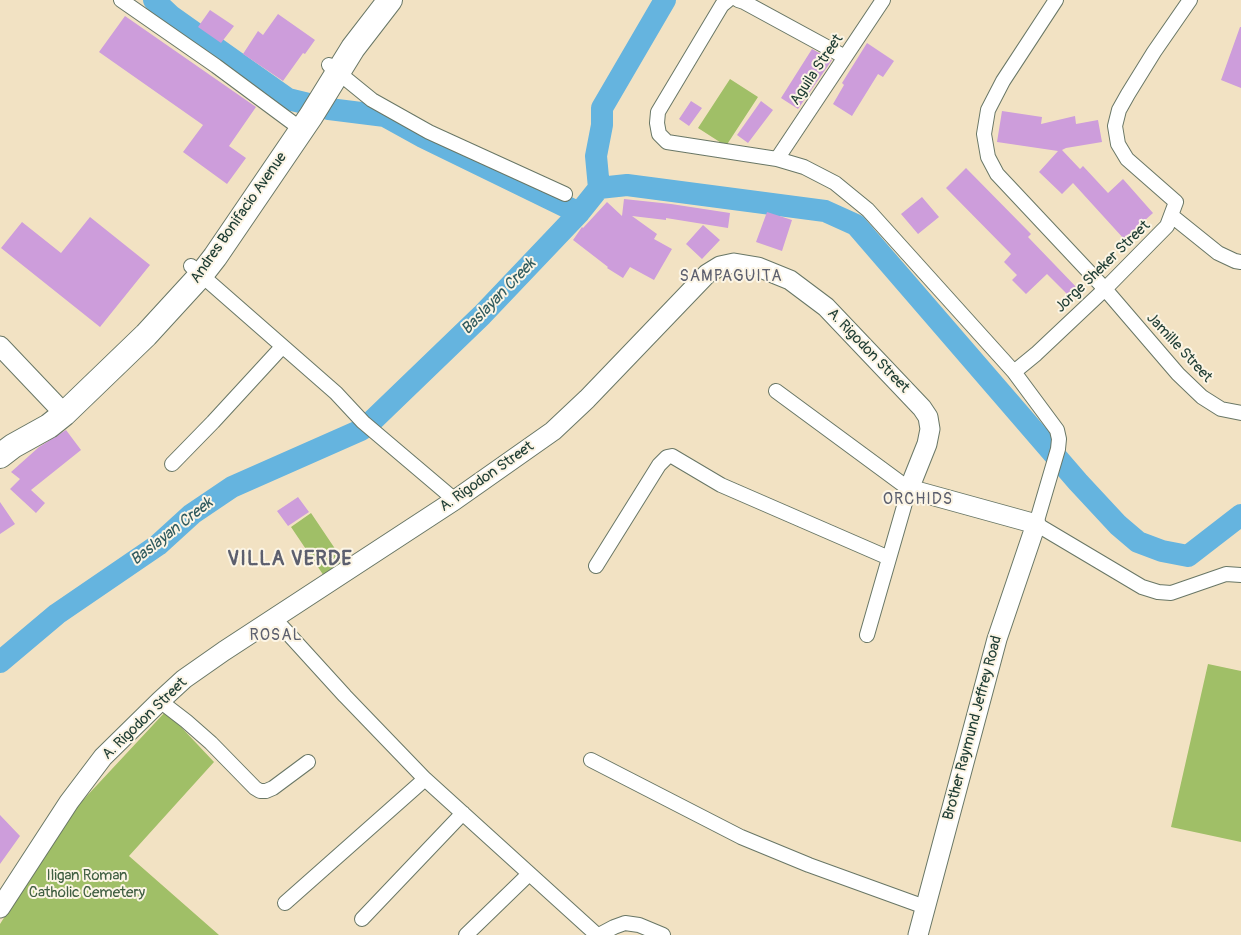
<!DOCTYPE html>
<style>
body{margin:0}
canvas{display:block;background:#f2e2c3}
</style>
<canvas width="1241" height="935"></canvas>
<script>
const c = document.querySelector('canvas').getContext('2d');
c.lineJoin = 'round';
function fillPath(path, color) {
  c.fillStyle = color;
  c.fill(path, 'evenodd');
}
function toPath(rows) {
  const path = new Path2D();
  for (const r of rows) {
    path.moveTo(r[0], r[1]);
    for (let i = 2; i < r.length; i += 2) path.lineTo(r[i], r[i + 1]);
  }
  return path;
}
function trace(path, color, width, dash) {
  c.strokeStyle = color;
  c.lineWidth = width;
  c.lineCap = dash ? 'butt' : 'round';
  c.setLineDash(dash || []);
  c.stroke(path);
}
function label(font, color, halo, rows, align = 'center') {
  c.font = font + ' Pangolin,sans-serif';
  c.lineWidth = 4;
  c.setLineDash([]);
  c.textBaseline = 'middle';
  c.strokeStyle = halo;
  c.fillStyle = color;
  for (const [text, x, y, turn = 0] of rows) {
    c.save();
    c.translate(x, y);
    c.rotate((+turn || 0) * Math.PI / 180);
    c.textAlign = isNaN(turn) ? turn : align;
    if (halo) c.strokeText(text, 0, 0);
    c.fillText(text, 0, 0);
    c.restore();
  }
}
fillPath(toPath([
 [730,79,758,97,726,146,698,128],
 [311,513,344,562,324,576,291,527],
 [1208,664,1241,671,1241,842,1171,827],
 [166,711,214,762,129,856,219,935,0,935,0,924,70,814]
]), '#a0bf67');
trace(toPath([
 [154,0,171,16,288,99,329,109,385,116,423,137,579,213],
 [599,188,596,156,602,125,602,108,665,0],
 [373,420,482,315,579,213,599,188,627,185,825,211,856,225,1078,482,1118,525,1138,542,1162,551,1188,556,1241,515],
 [0,662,57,614,158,545,192,514,232,487,361,430]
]), '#65b4df', 22);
fillPath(toPath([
 [210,10,234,26,221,43,198,27],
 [278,14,315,40,305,54,303,53,283,81,243,54,258,31,263,35],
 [125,16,256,107,229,146,246,158,227,184,183,152,203,125,99,52],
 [1240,27,1241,27,1241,88,1221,80],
 [867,43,894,61,883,77,878,74,852,116,833,104,844,85,842,83],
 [812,49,832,60,798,109,781,98],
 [691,101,702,108,689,126,679,119],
 [761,101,773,110,748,143,737,135],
 [1002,111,1042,117,1041,124,1075,116,1076,124,1098,120,1102,142,1066,148,1062,150,1080,169,1083,166,1108,193,1123,179,1153,213,1124,239,1073,183,1062,194,1039,172,1058,151,997,142],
 [966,168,1031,234,1028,237,1081,292,1073,300,1047,274,1026,294,1012,280,1017,275,1004,262,1011,254,946,188],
 [922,197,939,217,918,234,901,214],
 [624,199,671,204,730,213,728,228,666,218,666,220,632,216,657,234,654,239,672,249,654,280,630,267,623,278,607,268,608,267,573,240,582,227,583,228,607,202,622,216],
 [767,212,792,220,782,251,756,242],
 [90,217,150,265,100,327,1,248,22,222,61,253],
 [703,225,720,240,702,259,686,244],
 [66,430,81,450,31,490,45,503,36,513,10,489,20,479,11,472,39,447],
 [298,497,309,512,288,526,277,511],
 [0,502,15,524,0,534],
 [0,815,20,836,0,864]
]), '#cd9ddb');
const street = toPath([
 [121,0,216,66,301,129],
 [728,0,722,5,658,112,657,123,659,134,667,142,777,159,804,167,835,183,868,210,1014,372],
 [738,0,744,2,845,57],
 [1056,0,1003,81,988,110,984,134,988,157,997,174,1105,289,1178,374,1202,397,1221,409,1241,413],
 [1190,0,1154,52,1128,94,1119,110,1115,126,1118,144,1127,159,1176,202,1167,226,1105,289,1036,354,1014,372,1057,430,1059,439,1058,449,1036,524,1142,587,1158,592,1171,593,1226,574,1241,575],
 [329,65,372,100,429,132,565,194],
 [777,159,883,0],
 [1172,216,1218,253,1235,261,1241,262],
 [191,266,336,393,363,422,455,500],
 [776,391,909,489,867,635],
 [172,464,213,422,282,347],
 [596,566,659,465,667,457,672,456,721,485,889,558],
 [274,618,345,696,425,779,597,935],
 [160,701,186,721,211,743,255,788,260,791,266,791,273,788,308,762],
 [591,760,741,837,809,865,925,907],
 [285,903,425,779],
 [362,919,463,813],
 [466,935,529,874],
 [599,935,614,927,625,923,639,925,663,935]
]);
const secondary = toPath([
 [0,346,56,405],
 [0,908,69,802,103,757,160,701,184,679,224,651,455,500,553,431,587,399,707,274,720,266,734,263,758,267,790,280,826,307,922,408,928,417,930,429,927,444,909,489,1036,524,997,639,918,935]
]);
const highway = toPath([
 [0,456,13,446,49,426,64,414,146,335,201,275,215,257,311,116,353,48,390,0]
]);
trace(street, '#697766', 16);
trace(secondary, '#697766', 21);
trace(highway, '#697766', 26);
trace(street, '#fff', 14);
trace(secondary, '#fff', 19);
trace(highway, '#fff', 24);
label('15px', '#1f3d34', '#fcf5e5', [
 ["Aguila Street",817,70,-56],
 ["Andres Bonifacio Avenue",239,218,-55],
 ["Jorge Sheker Street",1103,267,-44],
 ["Jamille Street",1179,348,47],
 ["A. Rigodon Street",868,351,46],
 ["A. Rigodon Street",487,477,-35],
 ["A. Rigodon Street",145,719,-44],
 ["Brother Raymund Jeffrey Road",973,728,-75]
]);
label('15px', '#3f5e41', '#fcf5e5', [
 ["Iligan Roman",87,876],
 ["Catholic Cemetery",87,893]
]);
c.letterSpacing = '1px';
label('16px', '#5c5f6e', '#fcf5e5', [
 ["SAMPAGUITA",731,277],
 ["ORCHIDS",918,500],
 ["ROSAL",276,636]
]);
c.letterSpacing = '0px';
label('italic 16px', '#305b5f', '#fcf5e5', [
 ["Baslayan Creek",499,297,-46],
 ["Baslayan Creek",172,532,-38]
]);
c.letterSpacing = '1px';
label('bold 20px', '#5c5f6e', '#fcf5e5', [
 ["VILLA VERDE",290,560]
]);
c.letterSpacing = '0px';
</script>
